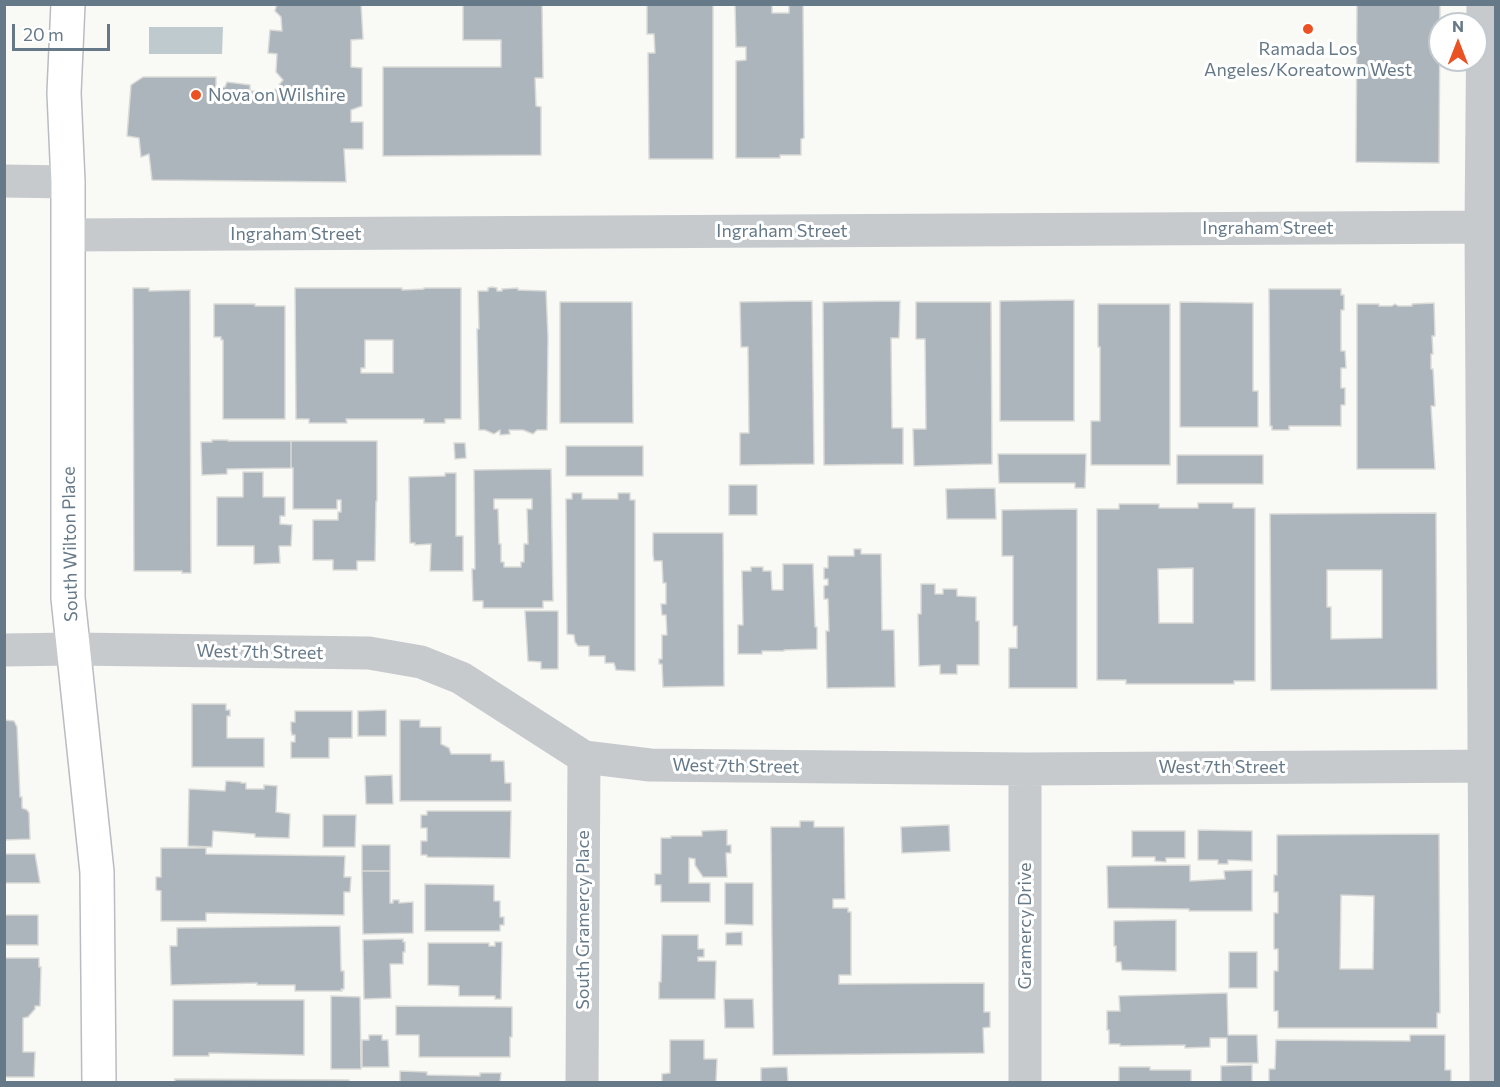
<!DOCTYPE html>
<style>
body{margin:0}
#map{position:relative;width:1500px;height:1087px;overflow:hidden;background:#f9f9f6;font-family:Commissioner,sans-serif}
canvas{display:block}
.frame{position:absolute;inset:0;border:6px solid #667988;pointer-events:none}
.north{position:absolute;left:1428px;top:12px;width:60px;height:60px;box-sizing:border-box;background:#fff;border:2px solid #c2c9cf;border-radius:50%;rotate:0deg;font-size:16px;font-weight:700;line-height:24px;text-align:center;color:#667988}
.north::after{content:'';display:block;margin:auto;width:21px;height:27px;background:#eb5223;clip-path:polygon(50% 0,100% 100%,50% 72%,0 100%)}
.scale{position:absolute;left:12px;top:24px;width:98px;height:27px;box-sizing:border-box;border:3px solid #667988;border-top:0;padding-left:8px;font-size:18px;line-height:21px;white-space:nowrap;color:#667988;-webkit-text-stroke:4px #fff;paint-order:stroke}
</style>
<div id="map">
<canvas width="1500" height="1087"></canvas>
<div class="frame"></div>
<div class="north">N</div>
<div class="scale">20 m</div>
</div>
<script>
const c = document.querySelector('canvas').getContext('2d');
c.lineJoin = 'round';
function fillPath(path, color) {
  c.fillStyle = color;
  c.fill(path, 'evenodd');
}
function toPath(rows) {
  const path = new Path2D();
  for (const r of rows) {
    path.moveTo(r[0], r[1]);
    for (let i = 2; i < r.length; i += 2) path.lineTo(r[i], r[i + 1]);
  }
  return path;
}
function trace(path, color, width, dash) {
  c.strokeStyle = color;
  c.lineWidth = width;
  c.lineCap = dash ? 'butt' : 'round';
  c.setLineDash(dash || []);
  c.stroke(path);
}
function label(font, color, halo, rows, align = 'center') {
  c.font = font + ' Commissioner,sans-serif';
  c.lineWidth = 6;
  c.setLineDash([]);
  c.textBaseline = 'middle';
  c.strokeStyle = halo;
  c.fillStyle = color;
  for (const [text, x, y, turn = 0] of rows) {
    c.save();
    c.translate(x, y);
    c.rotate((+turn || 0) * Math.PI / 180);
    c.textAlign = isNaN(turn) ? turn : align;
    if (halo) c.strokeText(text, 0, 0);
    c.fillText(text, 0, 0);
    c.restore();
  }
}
fillPath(toPath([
 [149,27,223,27,222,54,149,54]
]), '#becace');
const building = toPath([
 [278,4,361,4,363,39,351,40,351,67,362,68,362,106,351,110,351,122,363,122,363,149,344,149,346,182,152,180,149,154,141,157,139,138,127,136,131,85,143,77,216,77,216,88,225,87,227,82,250,85,250,91,257,91,267,100,283,80,276,72,277,54,268,53,270,30,282,31,281,17,275,11,276,7,278,4],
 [463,4,542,4,543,78,535,78,536,106,541,107,541,155,383,156,383,67,501,67,501,40,463,40,463,4],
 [647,4,713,4,713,159,649,159,648,53,655,53,654,34,647,34,647,4],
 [735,4,772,4,772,13,789,13,789,4,803,4,804,138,801,139,801,155,780,155,780,158,736,158,736,61,746,60,746,47,736,47,735,4],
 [1357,4,1440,4,1439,163,1356,162,1357,4],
 [492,287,497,288,497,291,502,291,502,289,518,288,518,290,546,291,548,337,547,430,537,430,533,434,523,430,509,430,510,434,500,435,500,430,494,434,485,430,479,430,477,329,479,329,478,291,488,291,488,288,492,287],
 [133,288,149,288,149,291,190,290,191,573,182,573,182,571,134,571,133,288],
 [295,288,402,288,402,290,424,289,424,288,461,288,461,419,445,419,445,423,424,423,424,419,346,419,347,423,309,423,309,419,296,419,295,288],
 [365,340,393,340,393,373,361,373,361,368,365,368,365,340],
 [1269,289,1341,289,1341,295,1344,295,1344,310,1341,310,1341,351,1345,351,1346,368,1341,368,1341,388,1345,388,1345,405,1341,405,1341,426,1289,426,1289,430,1272,430,1272,426,1270,426,1269,289],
 [1074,300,1074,421,1000,421,1000,301,1074,300],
 [812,301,814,464,740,465,740,433,749,433,748,347,741,347,740,302,812,301],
 [900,301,899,338,891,338,892,428,903,428,903,464,824,465,823,302,900,301],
 [560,302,632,302,633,423,560,423,560,302],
 [916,302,991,302,992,464,914,466,913,429,926,429,925,339,916,339,916,302],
 [1180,302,1253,303,1253,391,1258,391,1258,427,1180,427,1180,302],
 [1434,303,1435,336,1432,336,1433,354,1431,354,1431,369,1433,369,1435,406,1431,406,1435,469,1357,469,1357,304,1379,304,1379,306,1392,306,1395,304,1398,306,1412,306,1412,304,1434,303],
 [214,304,255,304,255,306,285,306,285,419,223,419,223,340,221,340,221,337,214,337,214,304],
 [1098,304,1170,304,1170,465,1091,465,1091,421,1100,421,1100,347,1098,347,1098,304],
 [212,440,228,440,228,441,291,441,291,468,227,469,227,474,202,475,201,442,212,442,212,440],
 [291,441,377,441,377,501,376,501,375,561,357,561,357,570,333,570,333,560,313,560,313,520,338,520,338,512,341,512,341,500,337,500,337,509,293,509,293,468,291,468,291,441],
 [454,443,465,443,466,458,455,459,454,443],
 [566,446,643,446,643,476,566,476,566,446],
 [998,454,1086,454,1085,488,1075,488,1075,483,999,483,998,454],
 [1177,455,1263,455,1263,484,1177,484,1177,455],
 [551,469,553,601,543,601,543,608,483,608,483,601,473,601,472,569,475,569,474,470,551,469],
 [494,499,532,499,532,509,527,509,528,544,524,544,524,562,521,562,521,567,504,567,504,562,501,562,501,544,499,544,498,509,494,509,494,499],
 [243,472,263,472,263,497,285,497,285,516,280,516,280,524,292,525,291,546,279,546,280,563,254,564,254,546,217,546,217,497,243,497,243,472],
 [445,473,456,473,456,536,463,536,463,571,430,571,431,544,415,545,415,543,410,543,409,477,445,476,445,473],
 [729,485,757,485,757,515,729,515,729,485],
 [995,488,996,519,947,519,946,489,995,488],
 [572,493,582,493,582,499,618,499,618,493,630,493,630,500,635,500,635,671,616,670,614,663,605,663,605,656,589,656,589,646,578,646,575,642,574,635,567,634,566,499,572,499,572,493],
 [1198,503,1233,503,1233,508,1255,508,1255,681,1234,681,1234,684,1126,684,1126,680,1097,680,1097,509,1119,509,1119,504,1159,504,1159,508,1198,508,1198,503],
 [1193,568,1193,623,1159,623,1158,569,1193,568],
 [1077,509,1077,688,1009,688,1009,648,1017,648,1017,626,1013,626,1013,556,1002,556,1002,510,1077,509],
 [1436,513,1437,689,1271,690,1270,514,1436,513],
 [1327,570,1382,570,1382,638,1331,639,1331,607,1327,607,1327,570],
 [653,533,723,533,724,686,663,687,662,664,659,664,659,659,662,659,662,635,667,635,666,615,662,615,661,604,666,604,666,583,663,583,662,561,654,561,653,554,653,533],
 [854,549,861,549,861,554,881,554,882,630,894,630,895,687,827,688,826,631,829,631,828,599,824,599,824,586,828,585,828,579,824,579,824,568,828,568,828,556,854,556,854,549],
 [783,564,813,564,815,627,817,627,817,649,784,650,784,651,762,651,762,654,738,654,738,625,743,625,742,571,751,571,751,567,763,567,763,571,771,571,772,590,783,590,783,564],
 [921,584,935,584,935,594,943,594,943,589,957,589,957,596,976,597,976,621,979,621,979,665,957,665,957,674,940,674,940,665,919,666,918,614,921,614,921,584],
 [525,611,558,611,558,669,541,669,541,662,528,661,525,611],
 [192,704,226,704,226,710,230,710,230,716,227,716,227,738,264,738,264,767,192,767,192,704],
 [386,710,386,736,358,736,358,711,386,710],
 [295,711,352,711,352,738,329,738,329,758,291,758,291,742,295,742,295,735,292,735,291,730,291,722,295,722,295,711],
 [4,720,14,721,17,727,20,797,22,797,22,808,27,810,29,813,30,839,4,840,4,720],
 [400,720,420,720,420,727,441,727,441,744,449,748,451,754,491,754,491,761,504,761,505,783,511,783,511,801,400,801,400,720],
 [392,775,393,804,366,804,365,776,392,775],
 [226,781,241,782,241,783,246,783,246,789,264,789,264,785,277,786,276,812,290,814,289,838,255,837,255,834,213,831,212,847,188,846,189,789,225,791,226,781],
 [427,811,511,811,510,858,427,857,427,855,421,855,421,841,427,841,427,828,421,828,421,815,427,815,427,811],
 [323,815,356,815,355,847,323,847,323,815],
 [800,821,814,821,814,827,844,827,845,899,833,899,833,908,848,908,848,912,851,912,851,975,839,975,839,984,984,983,984,1012,990,1012,990,1027,983,1028,984,1053,773,1055,771,827,800,827,800,821],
 [949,825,950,851,902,853,901,827,949,825],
 [727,830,727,845,731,845,731,853,726,853,727,877,703,877,695,865,695,859,689,858,689,883,710,883,710,902,661,902,661,885,655,885,655,874,661,874,661,838,671,838,671,836,702,836,702,831,727,830],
 [1198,830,1252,831,1252,861,1228,860,1228,864,1218,864,1218,860,1198,860,1198,830],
 [1132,831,1185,831,1185,858,1166,858,1166,862,1155,861,1155,857,1132,857,1132,831],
 [1439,834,1440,1013,1437,1013,1437,1028,1278,1028,1278,1011,1274,1011,1274,971,1278,971,1278,949,1274,949,1274,913,1278,913,1278,892,1274,892,1274,875,1277,875,1277,835,1439,834],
 [1341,895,1374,896,1373,969,1340,969,1341,895],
 [362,845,390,845,390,871,362,871,362,845],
 [161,848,206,848,206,854,345,856,344,877,351,877,350,892,344,892,344,915,206,913,206,921,161,921,161,891,156,890,156,877,161,877,161,848],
 [4,854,35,854,40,883,4,883,4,854],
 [1190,865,1190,881,1225,879,1224,871,1252,870,1252,911,1189,911,1189,909,1108,908,1107,866,1190,865],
 [362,871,390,871,390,903,393,903,393,900,399,900,399,903,413,902,413,933,363,934,362,871],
 [725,883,753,883,753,925,725,924,725,883],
 [425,884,494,885,494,901,500,901,500,917,504,917,504,925,500,925,500,931,425,931,425,884],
 [4,915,38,915,38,945,4,945,4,915],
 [1176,920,1176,971,1122,970,1121,962,1116,962,1116,946,1114,946,1114,921,1176,920],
 [340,926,341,971,344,971,344,989,341,989,342,991,295,991,295,985,257,985,257,983,171,985,170,946,177,946,177,928,340,926],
 [742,932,742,945,726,945,726,933,742,932],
 [662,935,698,935,698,949,704,949,704,957,698,957,698,961,716,961,715,999,659,999,659,982,661,982,662,935],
 [403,939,403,942,405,942,405,952,403,952,403,964,390,964,391,998,364,999,363,940,403,939],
 [495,942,502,942,501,999,495,999,495,996,459,996,459,986,428,985,428,943,489,943,489,946,495,946,495,942],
 [1229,952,1257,952,1257,988,1229,988,1229,952],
 [4,958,39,958,39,967,41,967,40,1006,35,1006,35,1009,28,1017,23,1018,23,1052,35,1052,34,1077,4,1077,4,958],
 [1227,993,1228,1035,1257,1035,1258,1063,1227,1063,1227,1038,1210,1038,1210,1047,1185,1048,1185,1045,1120,1046,1120,1044,1109,1044,1109,1030,1107,1030,1107,1011,1120,1011,1119,996,1227,993],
 [331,996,360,997,361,1069,331,1069,331,996],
 [724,999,753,999,754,1028,725,1028,724,999],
 [173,1000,304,1000,304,1055,209,1053,209,1056,173,1056,173,1000],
 [396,1006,512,1007,512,1037,510,1037,510,1057,419,1057,419,1035,396,1035,396,1006],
 [369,1035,382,1035,382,1040,388,1040,389,1067,362,1067,362,1040,369,1040,369,1035],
 [1410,1035,1445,1035,1445,1070,1451,1070,1451,1082,1269,1082,1269,1069,1275,1069,1276,1040,1410,1041,1410,1035],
 [670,1040,704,1040,704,1059,717,1059,716,1082,662,1082,662,1074,670,1073,670,1040],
 [1252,1065,1252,1082,1221,1082,1221,1066,1252,1065],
 [787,1067,788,1082,761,1082,761,1068,787,1067],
 [1119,1067,1150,1067,1150,1070,1191,1070,1191,1082,1119,1082,1119,1067],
 [400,1071,427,1072,427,1075,480,1076,480,1073,501,1073,500,1082,400,1082,400,1071],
 [175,1079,349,1080,349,1082,175,1082,175,1079]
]);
fillPath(building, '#acb5bb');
trace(building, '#dadad8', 1.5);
const major = toPath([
 [68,4,64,93,68,182,68,598,97,872,99,1082]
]);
trace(major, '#b9bdc1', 36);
trace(toPath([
 [1483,4,1481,227,1486,1082],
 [4,181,68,182],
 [68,235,1496,227],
 [4,650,73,649,369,653,421,662,461,678,584,757,650,765,1025,769,1496,766],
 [1025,769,1025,1082],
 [582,1082,584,757]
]), '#c6cacd', 33);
trace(major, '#fff', 33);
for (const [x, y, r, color] of [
 [1308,29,6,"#eb5223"],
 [196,95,6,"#eb5223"]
]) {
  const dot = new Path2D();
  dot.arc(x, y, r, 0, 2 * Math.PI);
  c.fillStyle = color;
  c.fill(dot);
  trace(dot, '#fff', 2);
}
label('18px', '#667988', '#fff', [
 ["Ramada Los",1308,49],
 ["Angeles/Koreatown West",1308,70],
 ["Nova on Wilshire",208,95,"left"]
]);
label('18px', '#667988', '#fff', [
 ["Ingraham Street",1268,228],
 ["Ingraham Street",782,231],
 ["Ingraham Street",296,234],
 ["South Wilton Place",70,544,-91],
 ["West 7th Street",260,652,1],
 ["West 7th Street",736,766,1],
 ["West 7th Street",1222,767],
 ["South Gramercy Place",583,920,-90],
 ["Gramercy Drive",1025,926,-90]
]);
</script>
